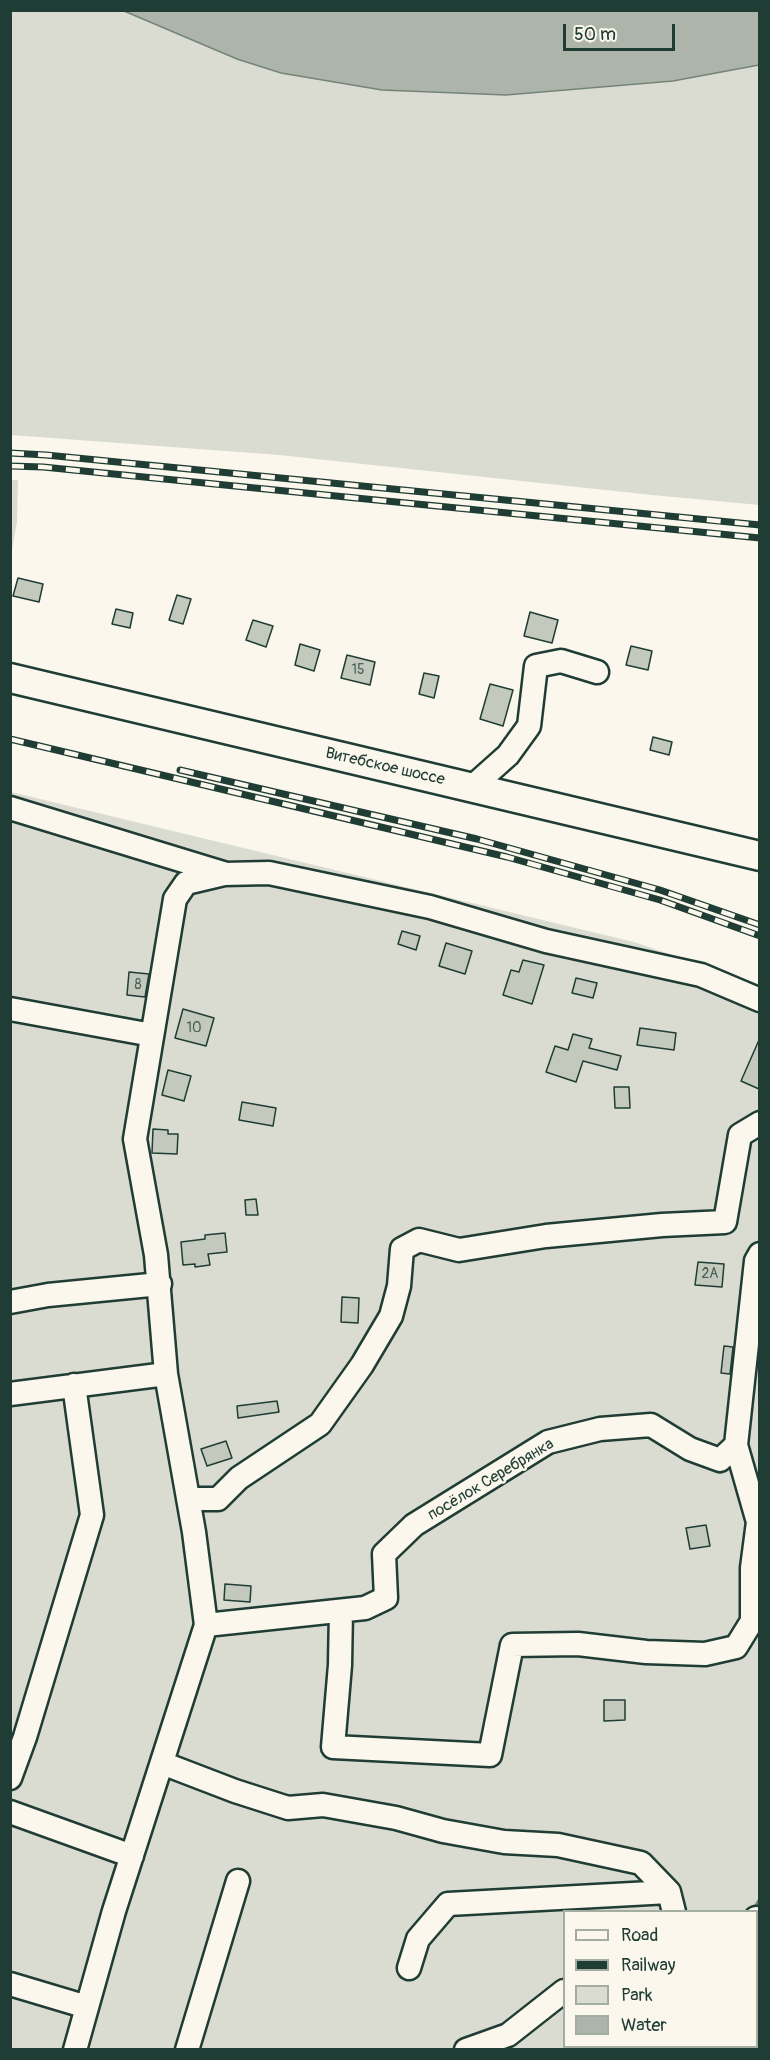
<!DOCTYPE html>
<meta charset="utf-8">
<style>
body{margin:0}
#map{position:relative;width:770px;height:2060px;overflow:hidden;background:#fbf7ec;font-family:Pangolin,sans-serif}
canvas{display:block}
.frame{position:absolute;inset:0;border:12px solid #1f3d34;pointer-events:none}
.legend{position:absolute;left:563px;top:1910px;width:195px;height:138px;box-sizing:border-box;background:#fbf7ec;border:2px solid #a3ada2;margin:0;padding:8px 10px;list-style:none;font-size:18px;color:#1f3d34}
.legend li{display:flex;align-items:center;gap:12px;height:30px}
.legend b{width:30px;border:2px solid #a3ada2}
.scale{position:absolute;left:563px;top:24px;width:112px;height:27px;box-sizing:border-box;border:3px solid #1f3d34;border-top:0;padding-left:8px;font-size:18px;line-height:21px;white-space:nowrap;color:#1f3d34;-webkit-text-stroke:4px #fbf7ec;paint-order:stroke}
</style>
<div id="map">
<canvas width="770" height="2060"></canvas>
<div class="frame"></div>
<ul class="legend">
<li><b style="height:8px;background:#fbf7ec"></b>Road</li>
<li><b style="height:8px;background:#1f3d34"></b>Railway</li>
<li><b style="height:16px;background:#dbdcd1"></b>Park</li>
<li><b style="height:16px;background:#adb4aa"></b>Water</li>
</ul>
<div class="scale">50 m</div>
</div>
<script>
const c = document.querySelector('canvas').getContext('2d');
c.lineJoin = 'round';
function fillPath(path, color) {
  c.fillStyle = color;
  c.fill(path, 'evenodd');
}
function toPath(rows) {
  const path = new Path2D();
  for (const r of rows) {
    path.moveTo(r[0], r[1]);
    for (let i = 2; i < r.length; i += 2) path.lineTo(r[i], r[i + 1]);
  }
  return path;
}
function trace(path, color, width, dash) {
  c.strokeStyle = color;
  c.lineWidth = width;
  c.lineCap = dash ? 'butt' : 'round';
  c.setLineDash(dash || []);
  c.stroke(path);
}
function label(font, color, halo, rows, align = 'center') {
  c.font = font + ' Pangolin,sans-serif';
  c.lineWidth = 5;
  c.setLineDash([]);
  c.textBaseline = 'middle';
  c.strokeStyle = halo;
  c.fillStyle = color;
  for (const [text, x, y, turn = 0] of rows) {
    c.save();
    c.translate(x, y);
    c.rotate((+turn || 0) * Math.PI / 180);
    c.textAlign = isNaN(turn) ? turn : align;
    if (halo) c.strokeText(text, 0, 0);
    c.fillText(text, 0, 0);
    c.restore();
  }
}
fillPath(toPath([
 [10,11,124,11,157,26,382,90,506,95,673,81,759,65,759,505,652,495,279,455,11,435],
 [11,480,18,480,17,522,11,555],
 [11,792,634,942,759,984,759,2049,11,2050],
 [564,1912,756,1912,756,2046,564,2046]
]), '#dbdcd1');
const water = toPath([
 [124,11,759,11,759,65,673,81,506,95,382,90,281,73,237,59,124,11],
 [756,1952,760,1955,759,2002,757,2005,756,1952]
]);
fillPath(water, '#adb4aa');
trace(water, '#74847b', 1.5);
trace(toPath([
 [753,1912,760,1900],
 [676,2050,678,2046]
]), '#74847b', 4.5);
const building = toPath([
 [18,578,43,584,39,602,13,596,18,578],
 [177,595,191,599,183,624,169,620,177,595],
 [116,609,133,613,130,628,112,624,116,609],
 [530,612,558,620,552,643,524,636,530,612],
 [253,620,273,626,266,647,246,640,253,620],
 [300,644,320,650,314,671,295,665,300,644],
 [631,646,652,651,648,670,626,665,631,646],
 [347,655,375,662,370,685,341,678,347,655],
 [424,673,439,676,434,698,419,694,424,673],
 [490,684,513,690,503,726,480,719,490,684],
 [653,737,672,742,669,755,650,750,653,737],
 [402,931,420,936,416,950,398,944,402,931],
 [446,943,472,951,465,974,439,966,446,943],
 [523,960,544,965,532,1004,503,995,511,970,519,972,523,960],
 [129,972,149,974,145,997,127,995,129,972],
 [576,978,597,983,593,998,572,993,576,978],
 [183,1009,214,1018,206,1046,175,1038,183,1009],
 [640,1028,676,1033,674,1050,637,1045,640,1028],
 [573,1034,592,1039,589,1048,621,1056,617,1070,583,1061,576,1082,546,1072,555,1046,568,1050,573,1034],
 [759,1040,759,1089,741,1081,759,1040],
 [168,1070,191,1076,184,1101,162,1095,168,1070],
 [614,1087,629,1087,630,1108,615,1108,614,1087],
 [242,1102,276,1108,273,1126,239,1120,242,1102],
 [153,1129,168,1130,168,1134,178,1134,177,1154,152,1153,153,1129],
 [256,1199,258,1215,246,1215,245,1200,256,1199],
 [225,1233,227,1252,208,1254,210,1265,195,1267,195,1264,183,1265,181,1242,205,1239,205,1235,225,1233],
 [698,1262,724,1264,722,1287,695,1285,698,1262],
 [342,1297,359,1298,358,1323,341,1322,342,1297],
 [724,1346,733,1347,730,1374,721,1373,724,1346],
 [277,1401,279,1412,238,1418,237,1406,277,1401],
 [226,1441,232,1458,207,1466,201,1449,226,1441],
 [706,1525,710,1546,690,1549,686,1528,706,1525],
 [225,1584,251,1586,250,1602,224,1600,225,1584],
 [604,1700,625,1700,625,1720,604,1721,604,1700]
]);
fillPath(building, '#c4c9be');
trace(building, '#1f3d34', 1.5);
const minor = toPath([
 [471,788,508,755,529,726,536,666,561,661,597,672],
 [10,808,223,873],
 [10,1009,152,1035],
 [10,1302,48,1295,160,1284],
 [10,1394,166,1374],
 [189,1499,218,1499,239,1478,320,1424,362,1365,391,1316,399,1286,402,1249,419,1240,459,1250,546,1236,662,1225,725,1222,740,1135,760,1123],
 [341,1611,340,1665,333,1747,490,1755,512,1645,578,1644,646,1652,705,1654,736,1647,752,1621,752,1568,758,1522,736,1445],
 [206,1625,365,1608,386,1598,384,1554,414,1525,548,1442,600,1429,651,1425,690,1449,720,1460,736,1445,756,1261,760,1254],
 [162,1763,235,1791,288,1808,323,1805,396,1818,443,1831,504,1842,558,1845,641,1863,669,1892,674,1912],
 [10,1778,25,1737,92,1515,74,1385],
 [10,1812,132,1856],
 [756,1918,760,1919],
 [409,1968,418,1939,448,1904,669,1892],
 [10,1984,87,2007],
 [75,2050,114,1911,206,1625,194,1532,166,1374,156,1255,135,1139,175,899,186,883,224,874,269,873,430,907,546,941,701,975,760,1000],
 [187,2050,238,1881],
 [466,2050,508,2035,564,1991]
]);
const major = toPath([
 [10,678,760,856]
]);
trace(minor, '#1f3d34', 27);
trace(major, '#1f3d34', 33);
trace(minor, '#fbf7ec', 22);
trace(major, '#fbf7ec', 28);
const rail = toPath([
 [10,453,46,455,760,525],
 [10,466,43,467,760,538],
 [10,739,507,857,660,900,760,936],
 [180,770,477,839,660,890,760,925]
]);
trace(rail, '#1f3d34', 7);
trace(rail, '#fbf7ec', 4.5, [14]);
label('14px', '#486056', null, [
 ["15",358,670],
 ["8",138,985],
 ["10",194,1028],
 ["2А",710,1274]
]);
label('16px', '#1f3d34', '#fbf7ec', [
 ["Витебское шоссе",385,767,13],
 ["посёлок Серебрянка",491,1480,-31]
]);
</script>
